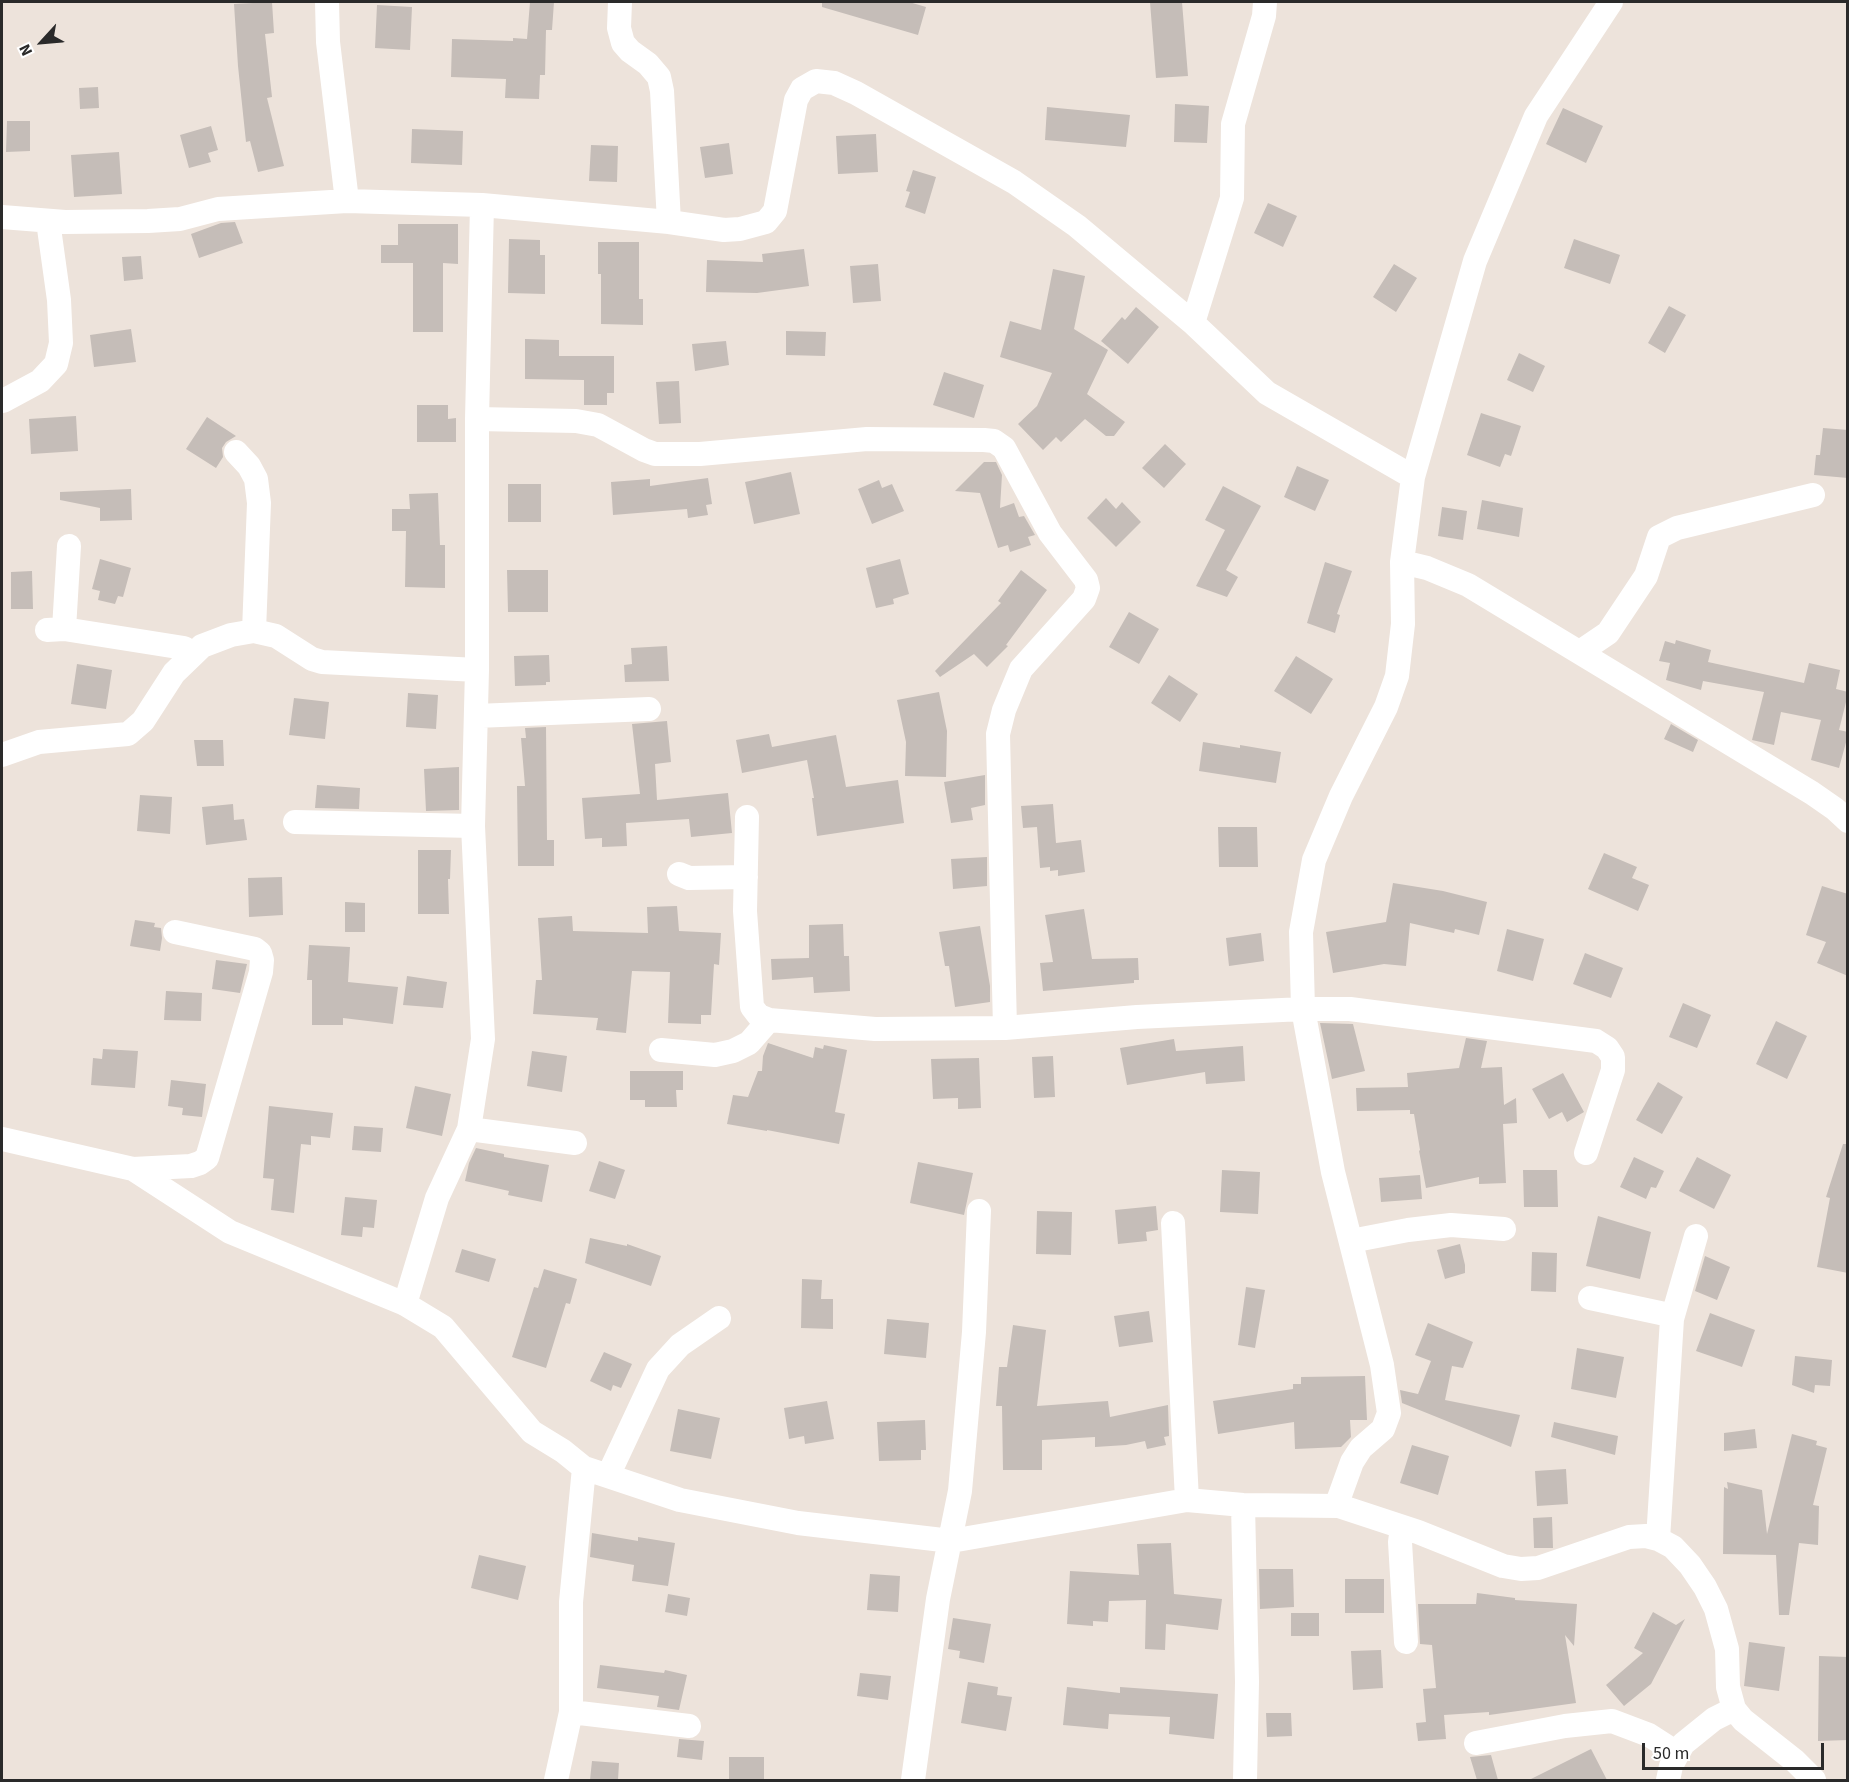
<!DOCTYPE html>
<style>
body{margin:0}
#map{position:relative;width:1849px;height:1782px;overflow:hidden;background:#ede3db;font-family:"Source Sans 3",sans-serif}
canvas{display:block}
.frame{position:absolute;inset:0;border:3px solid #2a2a2a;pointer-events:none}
.north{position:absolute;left:12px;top:12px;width:60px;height:60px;-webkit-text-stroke:4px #fff;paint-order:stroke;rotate:244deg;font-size:16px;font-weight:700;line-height:24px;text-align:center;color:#2a2a2a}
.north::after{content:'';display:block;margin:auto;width:21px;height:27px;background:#2a2a2a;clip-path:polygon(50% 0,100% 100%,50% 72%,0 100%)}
.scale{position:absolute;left:1642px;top:1743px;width:182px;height:27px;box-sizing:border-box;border:3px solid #2a2a2a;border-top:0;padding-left:8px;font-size:18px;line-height:21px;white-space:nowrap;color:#2a2a2a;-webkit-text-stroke:4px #fff;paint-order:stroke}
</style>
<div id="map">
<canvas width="1849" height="1782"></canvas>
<div class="frame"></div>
<div class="north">N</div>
<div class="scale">50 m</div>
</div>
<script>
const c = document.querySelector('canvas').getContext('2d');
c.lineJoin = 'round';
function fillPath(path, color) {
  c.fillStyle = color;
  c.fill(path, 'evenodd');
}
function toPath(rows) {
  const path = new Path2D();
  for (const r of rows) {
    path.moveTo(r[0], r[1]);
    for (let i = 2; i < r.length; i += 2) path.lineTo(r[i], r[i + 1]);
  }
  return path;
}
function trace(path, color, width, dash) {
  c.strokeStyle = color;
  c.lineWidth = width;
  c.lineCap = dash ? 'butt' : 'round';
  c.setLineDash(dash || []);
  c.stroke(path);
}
fillPath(toPath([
 [272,2,274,33,265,34,272,97,267,98,284,166,258,172,250,141,246,142,238,66,234,4],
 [530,2,554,2,552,30,546,30,545,75,540,75,539,99,505,98,506,79,451,77,452,39,513,41,513,38,527,39],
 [822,2,909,2,926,7,918,35,822,7],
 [1150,2,1182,2,1188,76,1156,78],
 [377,5,412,7,410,50,375,48],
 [98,87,99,108,80,109,79,88],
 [1175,104,1209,106,1207,143,1174,142],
 [1047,107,1130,115,1126,147,1045,140],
 [1563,108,1603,126,1586,163,1546,144],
 [7,121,30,121,30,151,6,152],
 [211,126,218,150,208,153,211,162,189,168,180,135],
 [412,129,463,131,462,165,411,163],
 [876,134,878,172,838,174,836,136],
 [729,143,733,174,705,178,700,147],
 [591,145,618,146,617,182,589,181],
 [119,152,122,194,74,197,71,155],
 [913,170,936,177,925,214,905,207,910,192,906,191],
 [1268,203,1297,216,1283,247,1254,233],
 [235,222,243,243,199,258,191,234,221,223],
 [398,224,458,224,458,264,443,263,443,332,413,332,413,263,381,263,381,245,398,245],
 [509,239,540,240,540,255,545,255,545,294,508,293],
 [1574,239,1620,255,1610,284,1564,268],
 [598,242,639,242,639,299,643,299,643,325,601,324,601,274,598,274],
 [804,249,809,286,757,293,706,292,707,260,763,262,762,254],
 [141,256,143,279,124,281,122,257],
 [878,264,881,301,853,303,850,266],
 [1394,264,1417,278,1396,312,1373,297],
 [1053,269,1085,276,1074,329,1108,350,1087,394,1125,422,1114,436,1106,436,1085,419,1061,442,1056,437,1043,450,1018,424,1037,406,1052,373,1000,357,1010,321,1041,330],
 [1669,306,1686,315,1665,353,1648,343],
 [1136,307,1159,327,1128,364,1101,341,1122,317,1125,320],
 [131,329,136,362,94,367,90,335],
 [786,331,826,332,825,356,786,355],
 [525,339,559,340,559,356,614,356,614,393,607,393,607,405,584,405,584,380,525,379],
 [726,341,729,365,695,371,692,344],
 [1519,353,1545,366,1533,392,1507,380],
 [944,372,984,385,974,418,933,405],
 [679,381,681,423,659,424,656,382],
 [417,405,448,405,448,419,456,418,456,442,417,442],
 [1481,413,1521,426,1511,456,1505,454,1500,467,1467,455],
 [76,416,78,451,31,454,29,419],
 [207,417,236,436,226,442,222,448,223,457,216,468,186,449],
 [1823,428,1848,430,1848,478,1814,475,1816,455,1820,455],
 [1165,444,1186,464,1164,488,1142,468],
 [984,462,996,462,1002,475,1000,508,1014,503,1019,517,1024,516,1035,535,1028,537,1031,545,1010,552,1008,545,998,548,980,493,955,491],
 [1297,466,1329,480,1315,511,1284,497],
 [791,472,800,514,754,524,745,482],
 [708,478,712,504,706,505,708,515,688,518,687,509,613,515,611,482,650,479,650,486],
 [879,480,882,488,892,484,904,511,872,524,858,489],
 [508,484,541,484,541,522,508,522],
 [1223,486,1261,506,1226,570,1238,577,1227,597,1196,586,1225,530,1205,520],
 [131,489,132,520,100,521,100,508,60,500,60,492],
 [438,493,440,545,445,545,445,588,405,587,406,531,392,531,392,509,410,509,409,494],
 [1106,498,1116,509,1122,502,1141,522,1116,547,1087,518],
 [1482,500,1523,508,1519,537,1477,529],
 [1442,507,1467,511,1463,540,1438,536],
 [100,559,131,568,123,597,118,596,115,604,98,600,100,591,92,589],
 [900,559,909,594,893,599,894,604,876,608,866,568],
 [1325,562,1352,571,1337,614,1340,615,1335,633,1307,623],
 [507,570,548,570,548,612,508,612],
 [1021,570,1047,590,1006,645,1008,646,987,667,974,654,940,677,935,671,1001,603,998,601],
 [32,571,33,609,11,609,11,572],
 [1129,612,1159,629,1139,664,1109,647],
 [1676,640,1711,650,1708,662,1804,683,1809,663,1840,670,1836,689,1848,692,1848,694,1839,730,1848,732,1848,735,1839,768,1811,760,1821,720,1781,712,1774,745,1752,740,1764,692,1703,681,1701,690,1666,680,1670,663,1659,661,1665,641,1675,644],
 [667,646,669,681,625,682,624,665,632,664,631,648],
 [549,655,550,682,546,682,546,685,515,686,514,656],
 [1296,656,1333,679,1311,714,1274,691],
 [77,664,112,670,106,709,71,704],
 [1169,675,1198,694,1180,722,1151,703],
 [939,692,947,731,946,777,905,776,906,742,897,700],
 [408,693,438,695,436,729,406,727],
 [294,698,329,702,325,739,289,735],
 [667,721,671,762,655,764,657,800,728,793,732,833,691,837,689,819,626,823,627,846,602,847,602,838,585,839,582,798,640,794,632,724],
 [1671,724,1698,740,1693,752,1664,739],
 [546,727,547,840,554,840,554,866,518,866,517,786,525,786,521,738,526,738,525,728],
 [769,734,772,747,836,735,846,787,898,780,904,823,817,836,812,798,814,798,807,760,742,773,736,740],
 [194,740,223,740,224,766,197,766],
 [1203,742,1240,748,1240,745,1281,752,1276,783,1199,771],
 [459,767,459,810,426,811,424,769],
 [985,775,985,805,971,808,973,820,951,823,944,782],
 [317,785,360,788,359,809,315,808],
 [140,795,172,797,170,834,137,831],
 [233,804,234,820,244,819,247,840,206,845,202,807],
 [1053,804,1056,843,1081,840,1085,872,1058,876,1058,870,1050,871,1050,867,1040,868,1037,827,1023,828,1021,806],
 [1218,827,1257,827,1258,867,1219,867],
 [418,850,451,850,450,879,448,879,449,914,418,914],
 [1604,853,1637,867,1632,878,1649,885,1638,911,1588,889],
 [987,857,987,886,953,889,951,859],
 [282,877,283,915,249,917,248,878],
 [1393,883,1443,891,1487,902,1479,935,1455,929,1454,933,1410,923,1406,966,1384,964,1333,973,1326,932,1386,922],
 [1822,886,1848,894,1848,976,1817,963,1826,942,1806,935],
 [345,902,365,903,365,932,345,932],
 [677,906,679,931,721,933,719,965,714,964,711,1015,701,1015,701,1024,668,1023,670,972,632,971,626,1033,596,1030,598,1018,533,1014,536,980,542,980,538,918,572,916,573,931,648,933,647,907],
 [1084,909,1092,959,1138,958,1139,980,1134,980,1134,983,1043,991,1040,963,1053,962,1045,915],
 [135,920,155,923,154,927,161,928,162,938,160,951,130,946],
 [843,924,844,956,849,956,850,991,814,993,813,977,772,980,771,959,809,958,809,925],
 [980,926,990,986,990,1002,955,1007,949,966,945,966,939,932],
 [1507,929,1544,939,1533,981,1497,971],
 [1261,933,1264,961,1229,966,1226,938],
 [309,945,350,947,348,982,398,987,393,1024,343,1018,343,1025,312,1025,312,980,307,980],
 [1585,953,1623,968,1611,998,1573,984],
 [216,960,247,964,240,993,212,989],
 [407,976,447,982,443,1008,403,1005],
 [166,991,202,993,201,1021,164,1020],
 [1683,1003,1711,1015,1697,1048,1669,1037],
 [1776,1021,1807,1036,1787,1079,1756,1064],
 [1320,1023,1353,1024,1365,1071,1332,1079],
 [1466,1038,1487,1041,1481,1068,1502,1067,1504,1105,1516,1098,1517,1123,1503,1124,1506,1183,1479,1184,1479,1177,1426,1188,1419,1151,1420,1150,1414,1114,1410,1114,1410,1110,1357,1111,1356,1088,1408,1087,1407,1073,1459,1068],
 [1174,1039,1176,1051,1243,1046,1245,1081,1206,1084,1205,1072,1127,1085,1120,1048],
 [768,1043,813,1058,815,1047,823,1049,824,1045,847,1050,835,1112,845,1114,839,1144,767,1130,767,1131,727,1124,733,1095,748,1097,758,1071,762,1071,763,1056],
 [103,1049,138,1051,135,1088,91,1085,93,1058,102,1059],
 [532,1051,567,1056,562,1092,527,1086],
 [1053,1056,1055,1097,1034,1098,1032,1057],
 [979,1058,981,1108,958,1109,958,1098,933,1099,931,1059],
 [630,1071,683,1071,683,1090,676,1090,677,1107,645,1107,645,1100,630,1100],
 [1563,1073,1584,1112,1567,1122,1562,1112,1549,1119,1532,1089],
 [171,1080,206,1084,202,1117,182,1115,183,1108,168,1106],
 [1658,1082,1683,1097,1662,1134,1636,1120],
 [415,1086,451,1094,442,1136,406,1128],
 [269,1106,333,1113,330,1138,311,1136,311,1145,301,1144,294,1213,271,1210,274,1179,263,1178],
 [354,1126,383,1128,381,1152,352,1150],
 [1843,1144,1848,1144,1848,1273,1817,1267,1830,1198,1826,1197],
 [476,1148,504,1154,504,1157,549,1165,542,1202,508,1195,509,1191,465,1181,469,1163],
 [1634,1157,1664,1171,1656,1188,1651,1187,1646,1199,1620,1187],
 [1697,1157,1731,1175,1714,1209,1679,1191],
 [599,1161,625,1170,615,1199,589,1191],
 [918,1162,973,1173,964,1215,910,1203],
 [1222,1170,1260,1172,1258,1214,1220,1212],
 [1523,1170,1557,1170,1558,1207,1524,1207],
 [1420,1175,1422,1199,1381,1202,1379,1178],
 [345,1197,377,1200,374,1228,363,1227,362,1237,341,1235],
 [1156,1206,1158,1230,1146,1232,1147,1241,1118,1244,1115,1210],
 [1037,1211,1072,1212,1071,1255,1036,1254],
 [1598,1216,1651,1232,1640,1279,1586,1266],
 [590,1238,627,1246,627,1244,661,1256,651,1286,585,1263],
 [1460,1244,1465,1265,1465,1273,1445,1279,1437,1250],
 [462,1249,496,1259,489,1282,455,1272],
 [1532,1252,1557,1253,1556,1292,1531,1291],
 [1705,1256,1730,1267,1717,1300,1695,1291],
 [544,1269,577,1279,570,1304,566,1303,546,1368,512,1357,534,1287,538,1288],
 [802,1279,822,1280,821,1299,833,1299,833,1329,801,1328],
 [1246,1287,1265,1290,1255,1348,1238,1345],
 [1149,1311,1153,1342,1119,1347,1114,1316],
 [1710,1313,1755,1330,1742,1367,1696,1351],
 [887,1319,929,1323,926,1358,884,1354],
 [1428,1323,1473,1342,1463,1368,1452,1366,1445,1400,1520,1415,1511,1447,1402,1403,1400,1390,1418,1394,1431,1361,1415,1355],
 [1013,1325,1046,1330,1037,1406,1108,1401,1110,1417,1168,1405,1169,1436,1164,1437,1166,1445,1147,1449,1145,1441,1126,1445,1095,1447,1095,1437,1042,1440,1042,1470,1003,1470,1002,1406,996,1406,999,1367,1007,1367],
 [1577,1348,1624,1357,1616,1398,1571,1389],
 [604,1352,632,1364,621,1388,613,1385,611,1391,590,1381],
 [1795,1356,1832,1360,1830,1386,1815,1385,1814,1393,1792,1385],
 [1365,1376,1367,1420,1350,1420,1351,1437,1341,1447,1295,1449,1294,1422,1218,1434,1213,1401,1293,1389,1293,1384,1301,1384,1301,1377],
 [827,1401,834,1439,805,1444,804,1436,789,1439,784,1408],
 [678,1409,720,1418,711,1459,670,1451],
 [925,1420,926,1450,921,1450,921,1460,879,1461,877,1422],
 [1554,1422,1618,1436,1615,1455,1551,1437],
 [1755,1429,1757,1448,1724,1451,1724,1433],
 [1792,1434,1817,1441,1816,1445,1827,1448,1813,1505,1819,1506,1818,1545,1799,1543,1789,1615,1779,1615,1776,1555,1723,1554,1724,1487,1728,1489,1727,1482,1762,1490,1767,1534],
 [1412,1445,1449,1456,1438,1495,1400,1483],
 [1566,1469,1568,1504,1537,1506,1535,1471],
 [1552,1517,1553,1548,1534,1548,1533,1518],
 [592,1533,638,1541,638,1537,675,1543,668,1586,632,1581,634,1565,590,1557],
 [1171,1543,1174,1594,1222,1599,1218,1630,1166,1624,1165,1650,1145,1649,1146,1600,1109,1601,1108,1622,1093,1621,1093,1626,1067,1624,1070,1571,1139,1575,1137,1544],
 [479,1555,526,1566,518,1600,471,1588],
 [1259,1569,1293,1569,1294,1607,1260,1609],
 [870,1574,900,1576,898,1612,867,1610],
 [1345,1579,1384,1579,1384,1613,1345,1613],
 [1477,1593,1515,1598,1515,1600,1577,1604,1574,1646,1565,1635,1576,1703,1489,1715,1489,1712,1444,1715,1446,1739,1418,1741,1416,1723,1426,1722,1423,1689,1436,1688,1432,1645,1420,1644,1418,1604,1476,1604],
 [668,1594,690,1598,687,1616,665,1612],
 [1653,1612,1676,1625,1685,1619,1651,1684,1624,1706,1606,1685,1643,1653,1634,1648],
 [1291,1613,1319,1613,1319,1636,1291,1636],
 [953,1618,991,1624,984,1663,959,1658,960,1651,948,1649],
 [1749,1642,1785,1647,1779,1691,1744,1686],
 [1381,1650,1383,1688,1353,1690,1351,1651],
 [1819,1656,1848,1657,1848,1740,1818,1741],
 [600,1665,664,1673,665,1670,687,1675,679,1710,657,1707,659,1696,597,1688],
 [860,1673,891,1676,888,1700,857,1696],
 [968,1682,998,1687,997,1695,1012,1697,1006,1731,961,1723],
 [1067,1687,1120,1693,1120,1687,1218,1694,1214,1739,1169,1734,1170,1717,1109,1714,1108,1729,1063,1725],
 [1266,1713,1291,1713,1292,1736,1267,1737],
 [679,1739,704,1741,702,1760,677,1757],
 [1591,1749,1607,1780,1529,1780],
 [1491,1755,1498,1780,1477,1780,1470,1757],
 [729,1757,764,1757,764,1780,729,1780],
 [592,1761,619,1763,618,1780,590,1780]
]), '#c5bdb8');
trace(toPath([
 [327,2,328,42,347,201],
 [620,2,619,28,623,43,630,51,648,64,659,77,662,91,669,222],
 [2,217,65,222,148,221,180,219,218,209,347,201,482,205,669,222,724,230,740,229,766,222,775,211,796,100,802,89,816,81,834,83,856,93,1014,182,1077,226,1193,323,1267,393,1413,477],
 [1193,323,1232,198,1233,124,1264,16,1265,2],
 [3,401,40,381,56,364,61,343,59,300,48,221],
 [477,419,576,421,598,425,644,450,655,454,700,454,867,439,984,440,994,441,1004,448,1050,533,1086,580,1088,588,1084,599,1021,669,1004,710,998,734,1005,1028],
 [236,452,249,466,256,479,259,503,254,631],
 [1402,562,1427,568,1468,585,1812,793,1835,809,1848,821],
 [64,629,69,546],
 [47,630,64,629,184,648,193,654],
 [1580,652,1608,633,1646,576,1659,537,1677,528,1813,495],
 [476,716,649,709],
 [2,755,39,742,128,734,143,721,174,673,202,646,231,635,254,631,276,636,312,659,322,662,477,670],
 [747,817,745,911,752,1007,759,1016,769,1020,875,1029,1005,1028,1137,1017,1303,1009,1350,1009,1596,1041,1607,1048,1613,1057,1613,1070,1586,1153],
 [295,822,473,826],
 [679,874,689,878,746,877],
 [661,1050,715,1055,733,1051,749,1043,769,1020],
 [469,1129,575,1143],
 [2,1139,133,1169,230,1232,405,1304,443,1327,532,1432,563,1451,584,1468,680,1500,798,1523,951,1541,1187,1500,1243,1505,1339,1506,1418,1532,1503,1566,1521,1569,1538,1568,1629,1537,1646,1536,1658,1539,1673,1547,1690,1565,1705,1587,1716,1609,1727,1649,1728,1687,1734,1709,1743,1720,1795,1761,1814,1780],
 [133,1169,191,1166,200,1163,207,1158,261,972,262,960,260,953,255,949,175,932],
 [1173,1223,1187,1500],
 [1351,1241,1408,1230,1451,1225,1504,1229],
 [1590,1298,1665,1314,1672,1319,1658,1539],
 [405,1304,437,1198,469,1129,483,1039,473,826,477,670,477,419,482,205],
 [1672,1319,1696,1236],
 [608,1476,658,1369,680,1345,719,1318],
 [1243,1505,1247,1682,1245,1780],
 [1339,1506,1339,1498,1352,1462,1361,1448,1383,1429,1389,1413,1382,1365,1333,1172,1303,1009,1301,932,1314,860,1341,796,1386,707,1397,676,1403,624,1402,562,1413,477,1475,261,1536,116,1611,2],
 [1402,1527,1400,1542,1406,1642],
 [571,1712,689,1726],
 [1476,1743,1565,1726,1612,1721,1649,1735,1677,1753],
 [556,1780,571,1712,571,1602,584,1468],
 [913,1780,938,1599,960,1491,974,1332,979,1211],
 [1668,1780,1671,1766,1683,1744,1714,1719,1734,1709]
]), '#fff', 24);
</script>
